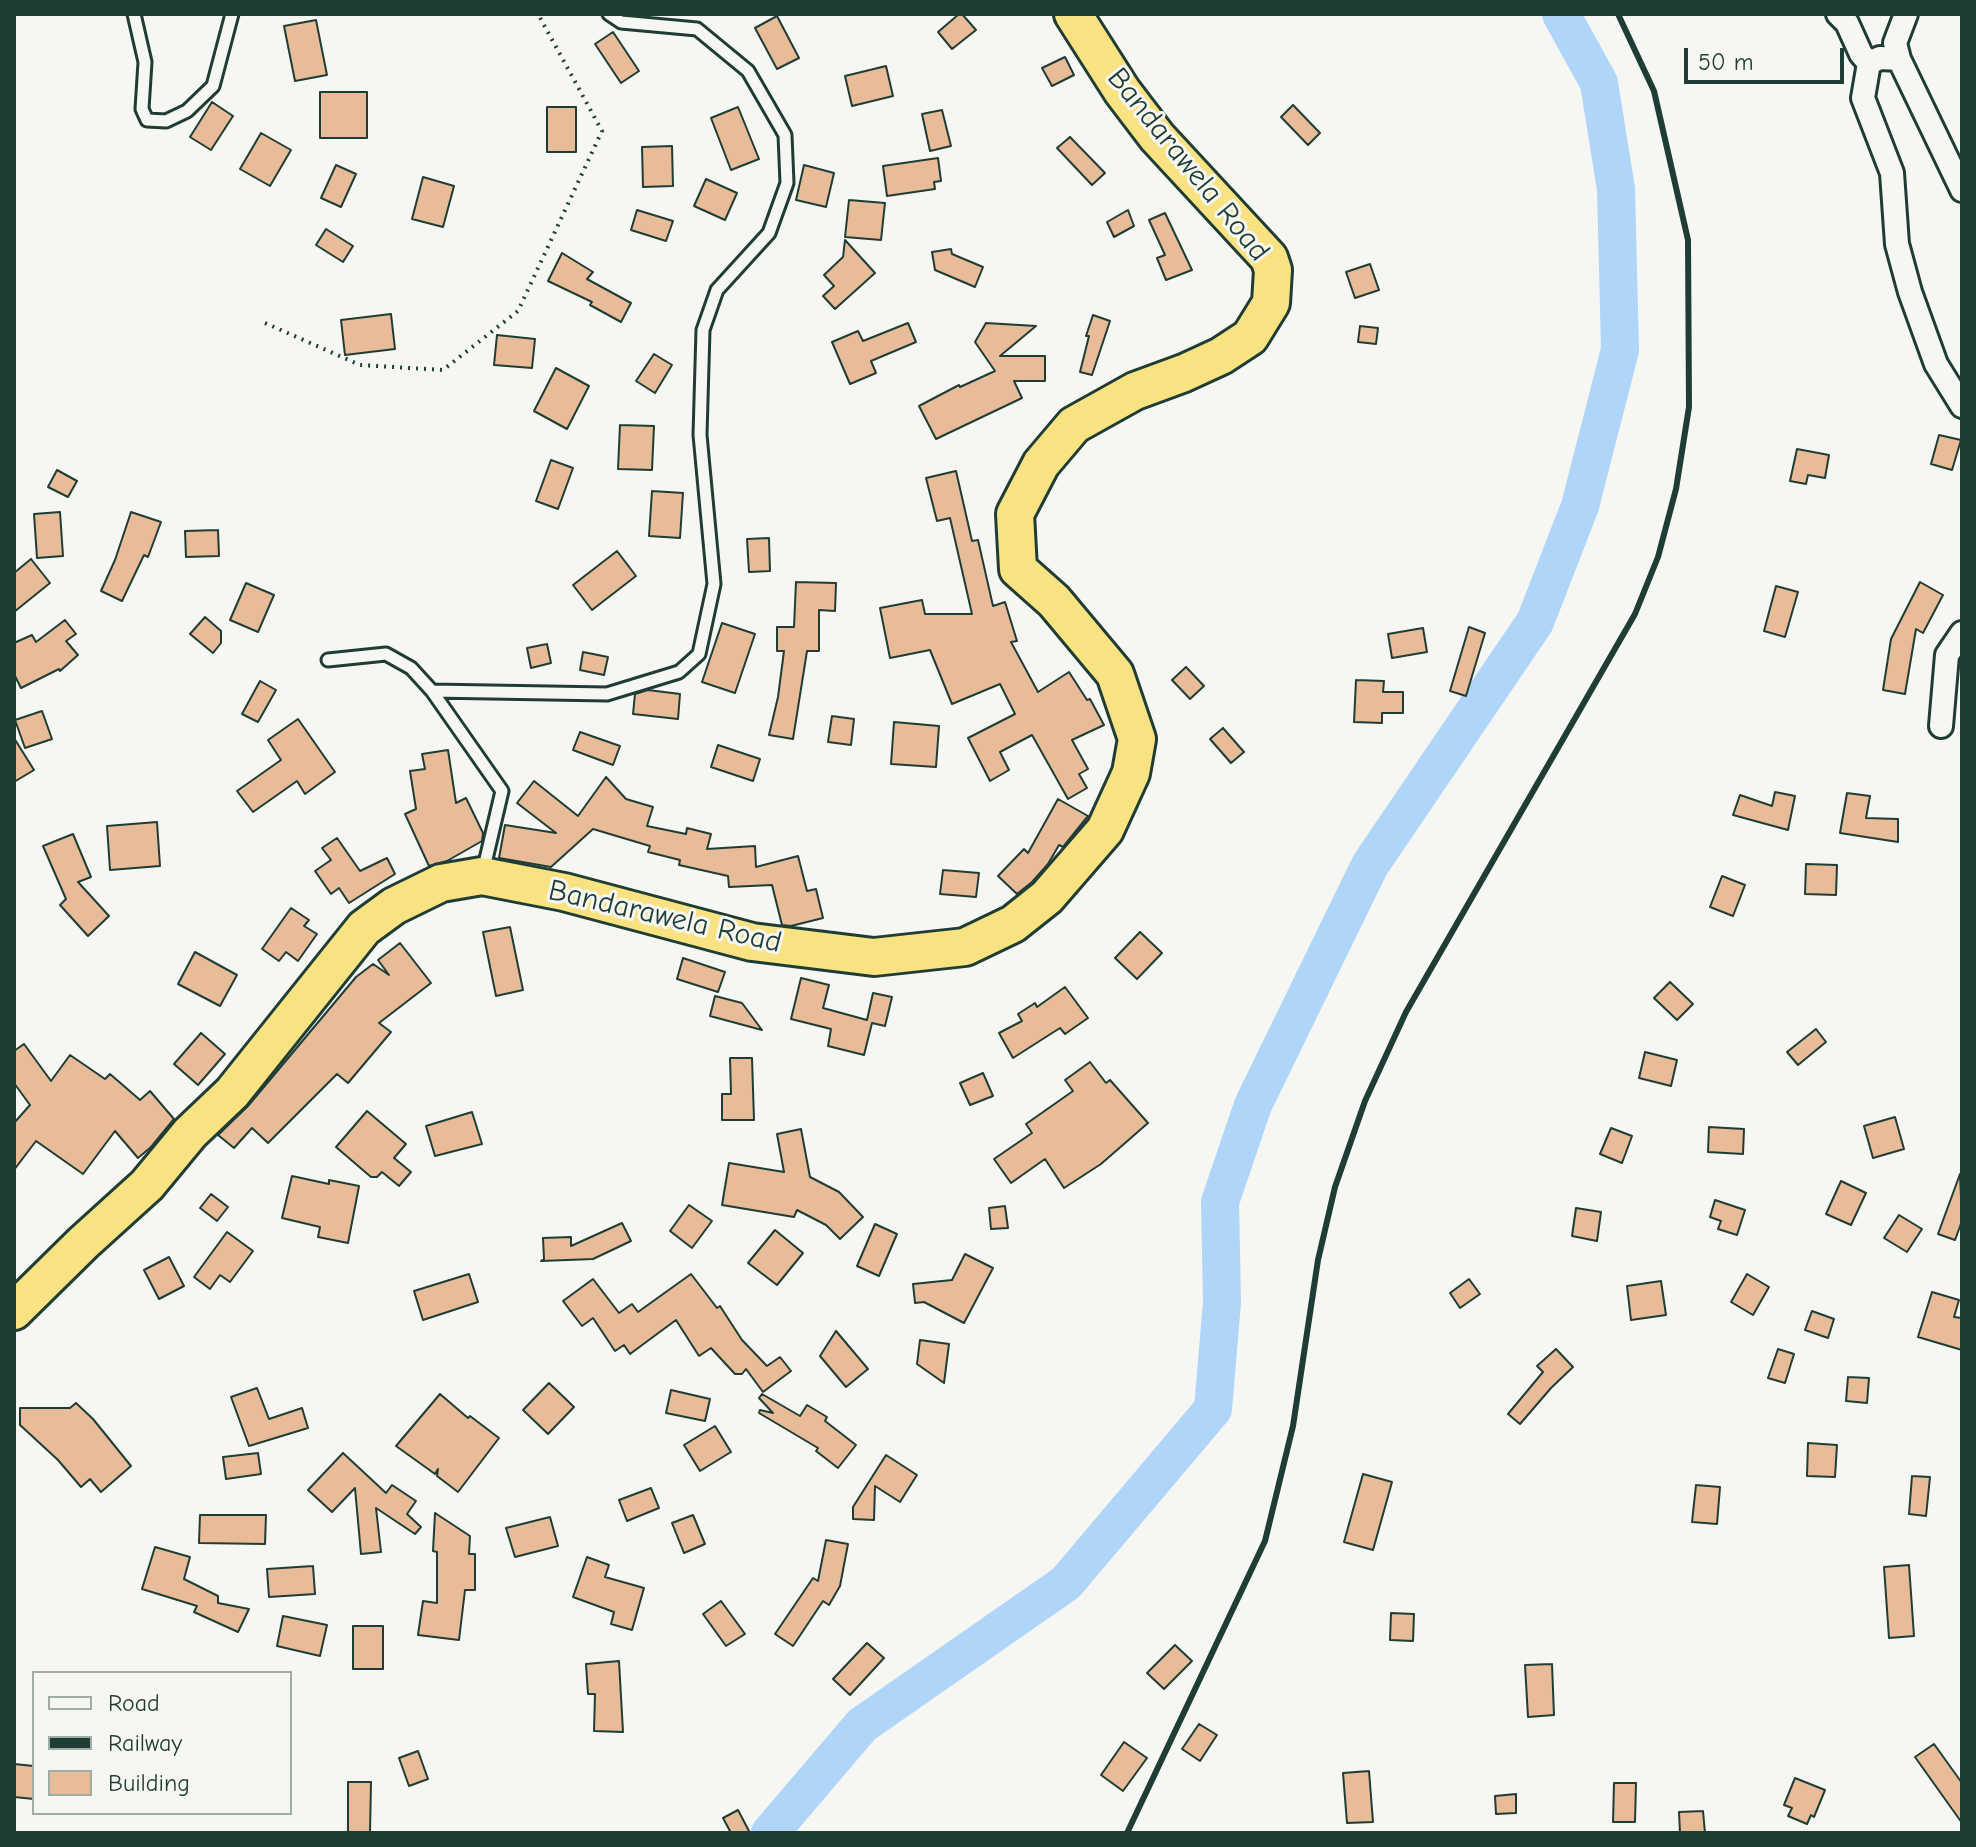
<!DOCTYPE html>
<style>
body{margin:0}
#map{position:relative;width:1976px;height:1847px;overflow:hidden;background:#f6f6f2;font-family:"Comic Neue",sans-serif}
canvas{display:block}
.frame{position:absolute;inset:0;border:16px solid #1f3d34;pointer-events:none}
.legend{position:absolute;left:32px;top:1671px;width:260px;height:144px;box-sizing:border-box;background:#f6f6f2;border:2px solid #a0aca6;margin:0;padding:10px 14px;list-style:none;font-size:24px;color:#1f3d34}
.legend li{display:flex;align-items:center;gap:16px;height:40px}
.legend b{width:40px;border:2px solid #a0aca6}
.scale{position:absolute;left:1684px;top:48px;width:160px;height:36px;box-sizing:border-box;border:4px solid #1f3d34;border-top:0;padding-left:10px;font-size:24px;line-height:28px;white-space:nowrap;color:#1f3d34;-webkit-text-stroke:6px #f6f6f2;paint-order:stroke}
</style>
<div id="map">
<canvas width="1976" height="1847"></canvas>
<div class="frame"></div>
<ul class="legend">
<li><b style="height:10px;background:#f6f6f2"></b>Road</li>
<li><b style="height:10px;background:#1f3d34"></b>Railway</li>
<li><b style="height:22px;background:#e8bc98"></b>Building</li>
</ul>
<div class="scale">50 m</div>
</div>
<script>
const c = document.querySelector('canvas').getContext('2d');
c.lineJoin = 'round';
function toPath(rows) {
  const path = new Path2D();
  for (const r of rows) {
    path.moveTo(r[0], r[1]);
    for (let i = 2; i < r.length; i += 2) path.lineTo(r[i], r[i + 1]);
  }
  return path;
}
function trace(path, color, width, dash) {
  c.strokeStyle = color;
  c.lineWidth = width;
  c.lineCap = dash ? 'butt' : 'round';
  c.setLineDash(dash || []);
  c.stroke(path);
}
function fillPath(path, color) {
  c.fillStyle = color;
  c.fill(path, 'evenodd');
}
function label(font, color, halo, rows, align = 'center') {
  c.font = font + ' "Comic Neue",sans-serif';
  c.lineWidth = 6;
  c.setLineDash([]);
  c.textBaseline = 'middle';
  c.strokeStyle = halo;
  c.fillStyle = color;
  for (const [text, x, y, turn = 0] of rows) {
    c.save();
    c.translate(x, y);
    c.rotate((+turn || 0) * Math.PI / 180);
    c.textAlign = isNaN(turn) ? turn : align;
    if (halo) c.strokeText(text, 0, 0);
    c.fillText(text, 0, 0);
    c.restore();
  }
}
trace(toPath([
 [770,1833,862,1725,1066,1583,1213,1409,1222,1302,1220,1202,1253,1105,1370,865,1535,622,1580,506,1620,350,1616,189,1599,83,1561,14]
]), '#afd6f9', 38);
const building = toPath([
 [959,14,962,14,976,30,952,49,938,32,959,14],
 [777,16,799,58,777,69,755,28,777,16],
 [316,20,327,75,295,81,284,26,316,20],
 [613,32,639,71,621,83,595,44,613,32],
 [1065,57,1074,75,1052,86,1042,68,1065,57],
 [886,66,893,96,852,106,845,76,886,66],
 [320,92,367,92,367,138,320,138,320,92],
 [212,102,233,116,211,150,190,137,212,102],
 [1293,105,1320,133,1308,145,1281,117,1293,105],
 [547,107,576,107,576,152,547,152,547,107],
 [738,107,759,159,731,170,711,118,738,107],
 [942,110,951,146,930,151,922,114,942,110],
 [261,133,291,150,270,186,240,169,261,133],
 [1070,137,1105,173,1092,185,1057,148,1070,137],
 [672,146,673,186,643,187,642,147,672,146],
 [938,158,941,181,934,182,935,189,887,196,883,166,938,158],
 [336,165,356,174,341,207,321,198,336,165],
 [804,165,834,173,826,207,796,200,804,165],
 [423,177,454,186,443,227,412,219,423,177],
 [706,179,737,193,725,220,694,206,706,179],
 [849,200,885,203,881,240,845,237,849,200],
 [637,210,673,221,666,241,631,230,637,210],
 [1128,210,1134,226,1114,237,1107,222,1128,210],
 [1165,213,1192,270,1166,280,1157,258,1165,255,1149,220,1165,213],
 [326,229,353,246,343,262,316,245,326,229],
 [845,240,875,273,835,309,823,296,834,286,824,275,843,257,845,240],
 [951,249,952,254,983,267,975,287,935,270,932,252,951,249],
 [562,253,593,272,587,279,631,303,621,322,590,305,592,302,548,281,562,253],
 [1370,264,1379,290,1355,298,1346,272,1370,264],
 [391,314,395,349,345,355,341,320,391,314],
 [1093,315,1110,321,1092,375,1080,372,1089,336,1086,336,1093,315],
 [908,323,916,342,871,361,876,373,850,384,832,342,858,331,863,341,908,323],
 [986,323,1036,326,1000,356,1045,356,1045,381,1014,381,1022,398,936,439,919,406,959,385,960,387,995,371,975,342,986,323],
 [1360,326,1378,328,1376,344,1358,342,1360,326],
 [497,335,535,339,532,368,494,365,497,335],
 [654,354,672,365,655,393,636,381,654,354],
 [556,368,589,386,567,429,534,411,556,368],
 [620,425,654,426,652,470,618,469,620,425],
 [1939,435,1961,440,1952,470,1931,464,1939,435],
 [1797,449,1829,455,1825,478,1808,475,1806,484,1790,481,1797,449],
 [551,460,573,468,558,509,536,501,551,460],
 [57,470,77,481,68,497,48,487,57,470],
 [956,471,972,541,978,540,993,606,1005,602,1017,641,1011,642,1038,692,1069,672,1087,700,1090,699,1104,725,1072,740,1088,769,1079,774,1087,788,1068,799,1032,735,1000,752,1009,770,990,781,968,738,1015,714,1000,684,952,704,930,650,890,658,880,608,922,600,925,614,972,614,950,518,937,521,926,478,956,471],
 [652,491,683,493,680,538,649,536,652,491],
 [60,512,63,556,37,558,34,514,60,512],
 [131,512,161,522,148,557,144,555,122,601,101,591,115,560,131,512],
 [218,530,219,556,186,557,185,531,218,530],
 [769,538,770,571,749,572,747,539,769,538],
 [617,551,636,576,592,610,573,585,617,551],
 [31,559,50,583,14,612,14,573,31,559],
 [796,582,836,583,835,611,819,610,819,651,807,651,793,739,769,735,778,697,784,651,777,651,777,627,794,627,796,582],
 [1920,582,1943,595,1923,633,1916,629,1905,694,1883,690,1891,639,1920,582],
 [246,583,274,595,258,632,230,620,246,583],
 [1776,586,1798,592,1785,637,1764,631,1776,586],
 [205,617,221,631,221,643,213,653,190,634,205,617],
 [65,620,76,634,66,641,78,655,60,671,59,669,21,688,14,674,14,643,32,635,36,642,65,620],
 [722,623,755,634,735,693,702,682,722,623],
 [1469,627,1485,633,1466,696,1450,691,1469,627],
 [1423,628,1427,652,1392,658,1388,634,1423,628],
 [547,644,551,663,531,668,527,648,547,644],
 [583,652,608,657,604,675,580,670,583,652],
 [1186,667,1204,686,1190,699,1172,680,1186,667],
 [1356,680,1384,681,1383,692,1403,692,1403,713,1382,713,1382,723,1354,722,1356,680],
 [260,681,276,690,258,722,242,714,260,681],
 [648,690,680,694,678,719,633,714,635,694,648,690],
 [42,711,52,739,25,748,15,720,42,711],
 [832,716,854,719,851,745,828,742,832,716],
 [298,719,335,772,305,794,297,781,253,812,237,791,281,760,268,740,298,719],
 [894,722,939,726,936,767,891,764,894,722],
 [1223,728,1244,752,1231,763,1210,739,1223,728],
 [580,732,620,746,613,765,573,750,580,732],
 [14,738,34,770,14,782,14,738],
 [718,745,760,759,753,781,711,767,718,745],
 [448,750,456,803,466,798,483,833,482,841,447,861,429,866,405,814,416,809,410,771,425,769,422,754,448,750],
 [606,777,626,799,653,807,647,826,686,834,687,828,711,834,707,849,755,846,756,867,798,856,807,891,816,889,823,918,791,926,782,925,772,885,729,887,728,876,679,865,680,860,648,852,650,846,593,829,551,867,499,858,505,825,556,833,517,803,534,781,578,816,606,777],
 [1775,792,1795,796,1788,830,1733,815,1740,795,1772,806,1775,792],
 [1847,793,1870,796,1866,818,1898,819,1898,842,1840,833,1847,793],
 [1058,799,1088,816,1063,847,1059,845,1048,864,1032,882,1017,894,998,876,1024,849,1028,853,1058,799],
 [157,822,160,866,110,870,107,826,157,822],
 [73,834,91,877,78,882,109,916,88,936,60,905,66,899,43,846,73,834],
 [337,838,360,871,387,858,395,874,349,903,339,888,331,894,315,871,331,860,322,848,337,838],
 [1806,864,1837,865,1836,895,1805,894,1806,864],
 [943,870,979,873,976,897,940,894,943,870],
 [1722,876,1745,885,1733,916,1710,907,1722,876],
 [291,908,309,920,304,926,317,934,298,961,286,952,279,961,262,949,291,908],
 [510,927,523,990,496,996,483,932,510,927],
 [1140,932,1162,953,1137,979,1115,958,1140,932],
 [400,943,431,983,379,1023,391,1032,348,1083,337,1074,268,1143,252,1128,234,1148,218,1135,248,1106,356,977,373,964,389,975,378,960,400,943],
 [195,952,237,975,220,1006,178,984,195,952],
 [683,958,725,972,718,992,677,979,683,958],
 [801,978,829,985,823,1008,867,1020,873,993,892,997,885,1026,872,1023,864,1055,828,1046,831,1029,791,1019,801,978],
 [1670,982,1693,1004,1677,1020,1654,998,1670,982],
 [1065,987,1088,1018,1065,1034,1060,1028,1013,1058,999,1033,1022,1021,1018,1014,1035,1003,1037,1007,1065,987],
 [715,996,742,1003,762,1030,710,1016,715,996],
 [1816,1029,1826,1042,1798,1065,1787,1052,1816,1029],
 [201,1033,225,1054,198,1085,174,1064,201,1033],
 [24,1044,51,1081,70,1055,105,1079,110,1074,140,1100,150,1091,174,1119,151,1147,138,1158,115,1131,83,1174,36,1141,14,1170,14,1123,30,1105,14,1083,14,1051,24,1044],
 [1645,1052,1677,1060,1671,1086,1639,1078,1645,1052],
 [730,1058,752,1058,754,1120,722,1120,722,1094,731,1094,730,1058],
 [1090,1062,1106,1083,1110,1080,1148,1123,1101,1164,1064,1188,1045,1159,1011,1183,994,1159,1032,1133,1026,1124,1073,1091,1065,1080,1090,1062],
 [983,1073,993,1096,970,1105,960,1083,983,1073],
 [367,1111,406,1144,394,1158,411,1172,399,1186,382,1172,377,1177,371,1177,336,1147,367,1111],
 [472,1112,482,1144,435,1156,426,1126,472,1112],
 [1895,1117,1904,1149,1873,1158,1864,1126,1895,1117],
 [1709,1127,1744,1129,1743,1154,1708,1152,1709,1127],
 [1611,1128,1632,1136,1622,1163,1600,1154,1611,1128],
 [801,1129,810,1177,839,1192,863,1217,840,1239,826,1225,797,1210,794,1217,722,1205,729,1163,784,1172,777,1134,801,1129],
 [1960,1174,1962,1221,1955,1240,1938,1234,1960,1174],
 [292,1176,329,1184,329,1180,359,1186,348,1243,318,1237,320,1227,282,1218,292,1176],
 [1841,1181,1866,1193,1851,1225,1826,1214,1841,1181],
 [211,1194,228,1207,217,1221,200,1208,211,1194],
 [1715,1200,1745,1210,1737,1235,1718,1229,1721,1221,1710,1217,1715,1200],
 [689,1205,712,1221,692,1248,670,1231,689,1205],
 [1005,1206,1008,1228,991,1229,989,1208,1005,1206],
 [1576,1208,1601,1212,1597,1241,1572,1236,1576,1208],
 [1899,1215,1922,1229,1907,1252,1884,1238,1899,1215],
 [622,1223,631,1241,593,1259,541,1261,544,1259,543,1238,571,1237,571,1246,622,1223],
 [875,1224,897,1234,879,1276,857,1266,875,1224],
 [775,1230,803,1253,777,1285,748,1263,775,1230],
 [227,1232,253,1251,230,1282,220,1275,210,1289,194,1277,227,1232],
 [965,1254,993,1268,964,1323,924,1302,915,1303,913,1284,952,1280,965,1254],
 [169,1257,184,1286,159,1299,144,1270,169,1257],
 [469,1274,478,1302,423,1320,414,1291,469,1274],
 [691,1274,717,1308,720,1306,742,1340,767,1366,780,1357,791,1371,763,1392,746,1369,742,1374,735,1374,711,1348,699,1356,676,1320,630,1354,624,1345,615,1351,593,1318,582,1326,563,1301,593,1279,619,1313,632,1304,638,1312,691,1274],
 [1747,1274,1769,1287,1753,1315,1731,1302,1747,1274],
 [1469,1279,1480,1294,1460,1308,1450,1293,1469,1279],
 [1661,1281,1666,1315,1631,1320,1627,1286,1661,1281],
 [1932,1292,1959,1300,1954,1317,1962,1318,1962,1350,1918,1337,1932,1292],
 [1812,1311,1834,1319,1828,1338,1805,1330,1812,1311],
 [836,1331,868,1369,846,1387,820,1356,836,1331],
 [920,1340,949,1344,944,1383,917,1364,920,1340],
 [1556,1349,1573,1367,1551,1388,1520,1424,1508,1414,1543,1372,1537,1366,1556,1349],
 [1778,1349,1794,1354,1785,1383,1768,1378,1778,1349],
 [1848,1377,1869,1378,1867,1403,1846,1401,1848,1377],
 [549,1383,574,1407,548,1434,523,1410,549,1383],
 [257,1388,269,1419,302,1408,308,1428,249,1446,231,1397,257,1388],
 [671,1390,710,1399,705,1421,666,1413,671,1390],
 [440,1394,468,1418,470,1416,499,1438,458,1492,437,1476,438,1469,435,1474,396,1446,440,1394],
 [762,1394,800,1416,807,1405,827,1417,825,1421,856,1445,838,1468,816,1451,818,1448,759,1413,760,1410,773,1413,759,1398,762,1394],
 [76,1403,93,1419,131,1466,101,1492,90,1479,81,1487,58,1460,20,1425,20,1408,70,1408,76,1403],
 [715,1426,731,1452,700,1471,684,1445,715,1426],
 [1808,1443,1837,1445,1835,1477,1807,1476,1808,1443],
 [258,1453,261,1474,226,1479,223,1457,258,1453],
 [343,1453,386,1493,392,1485,416,1501,407,1514,421,1527,415,1534,376,1508,381,1552,361,1554,355,1488,332,1512,308,1490,343,1453],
 [886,1455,917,1475,900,1502,875,1486,874,1520,853,1519,853,1507,886,1455],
 [1363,1474,1392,1482,1373,1550,1344,1542,1363,1474],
 [1912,1476,1930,1477,1926,1516,1909,1514,1912,1476],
 [1696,1485,1720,1487,1717,1524,1692,1522,1696,1485],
 [651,1488,659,1508,627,1521,619,1500,651,1488],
 [435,1513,470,1536,469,1554,475,1554,475,1590,465,1590,459,1640,418,1635,423,1601,437,1603,437,1552,433,1551,435,1513],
 [200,1515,266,1515,265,1544,199,1543,200,1515],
 [693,1515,705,1544,684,1553,672,1523,693,1515],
 [550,1517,558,1546,515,1557,506,1528,550,1517],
 [826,1540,848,1544,840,1586,829,1605,823,1601,793,1646,775,1634,813,1578,818,1581,826,1540],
 [155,1547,190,1557,184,1579,218,1596,218,1603,249,1609,238,1632,194,1612,197,1606,142,1589,155,1547],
 [587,1557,609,1565,605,1577,644,1588,632,1630,611,1624,614,1612,573,1597,587,1557],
 [1909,1565,1914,1636,1889,1638,1884,1567,1909,1565],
 [313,1566,315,1594,269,1597,267,1569,313,1566],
 [721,1601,745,1634,726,1646,703,1614,721,1601],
 [1391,1613,1414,1614,1413,1641,1390,1640,1391,1613],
 [283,1616,327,1625,320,1656,277,1646,283,1616],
 [353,1626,383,1626,383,1669,353,1669,353,1626],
 [867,1643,884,1658,850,1695,833,1679,867,1643],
 [1175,1645,1192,1661,1164,1689,1147,1673,1175,1645],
 [619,1661,623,1732,594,1731,595,1694,588,1694,586,1664,619,1661],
 [1552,1664,1554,1715,1528,1717,1525,1665,1552,1664],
 [1199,1724,1217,1735,1200,1761,1182,1749,1199,1724],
 [1124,1742,1147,1758,1123,1791,1101,1775,1124,1742],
 [1934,1744,1962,1783,1962,1823,1915,1757,1934,1744],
 [418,1751,428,1779,409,1786,399,1758,418,1751],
 [14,1764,34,1766,34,1799,14,1797,14,1764],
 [1369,1771,1373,1822,1347,1823,1343,1773,1369,1771],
 [1795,1778,1825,1790,1814,1817,1811,1815,1807,1824,1788,1816,1792,1808,1784,1805,1795,1778],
 [348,1782,371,1782,370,1833,348,1833,348,1782],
 [1614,1783,1636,1783,1635,1822,1613,1822,1614,1783],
 [1516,1794,1516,1813,1496,1814,1495,1796,1516,1794],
 [738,1810,750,1833,731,1833,723,1818,738,1810],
 [1703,1811,1705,1833,1680,1833,1679,1812,1703,1811]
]);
fillPath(building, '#e8bc98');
trace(building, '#1f3d34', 2);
const service = toPath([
 [134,14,145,62,142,109,147,120,166,121,187,111,213,86,232,14],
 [328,660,386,654,411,668,432,691,502,791,483,872],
 [432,691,607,694,679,672,699,654,714,584,700,435,703,330,717,290,769,233,787,183,785,135,748,71,697,29,621,22,609,14]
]);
const minor = toPath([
 [1838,14,1847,23,1861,54,1869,63],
 [1906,14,1895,43,1899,59,1962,190],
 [1899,59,1880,58,1869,63,1863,98,1892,173,1897,244,1910,292,1936,364,1962,406],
 [1941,726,1947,655,1962,633]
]);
const trunk = toPath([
 [14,1311,83,1243,147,1185,190,1133,232,1093,364,928,394,906,441,883,482,876,564,892,752,942,874,957,965,947,1013,924,1047,897,1105,830,1131,773,1137,739,1115,674,1054,601,1018,569,1015,514,1041,464,1074,425,1135,391,1184,373,1221,356,1250,337,1271,303,1273,270,1269,258,1157,137,1122,91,1073,14]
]);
trace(service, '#1f3d34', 17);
trace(minor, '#1f3d34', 28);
trace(trunk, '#1f3d34', 42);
trace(toPath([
 [265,323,360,365,443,370,518,311,602,131,538,14]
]), '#1f3d34', 4, [2, 6]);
trace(service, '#f6f6f2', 11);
trace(minor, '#f6f6f2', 22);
trace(trunk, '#f8e281', 36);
trace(toPath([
 [1127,1833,1265,1541,1293,1426,1318,1260,1335,1187,1365,1101,1406,1012,1635,614,1658,557,1676,489,1689,407,1688,240,1654,91,1618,14]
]), '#1f3d34', 6);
label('30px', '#1f3d34', '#f6f6f2', [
 ["Bandarawela Road",1188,165,51],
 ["Bandarawela Road",665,917,13]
]);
</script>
